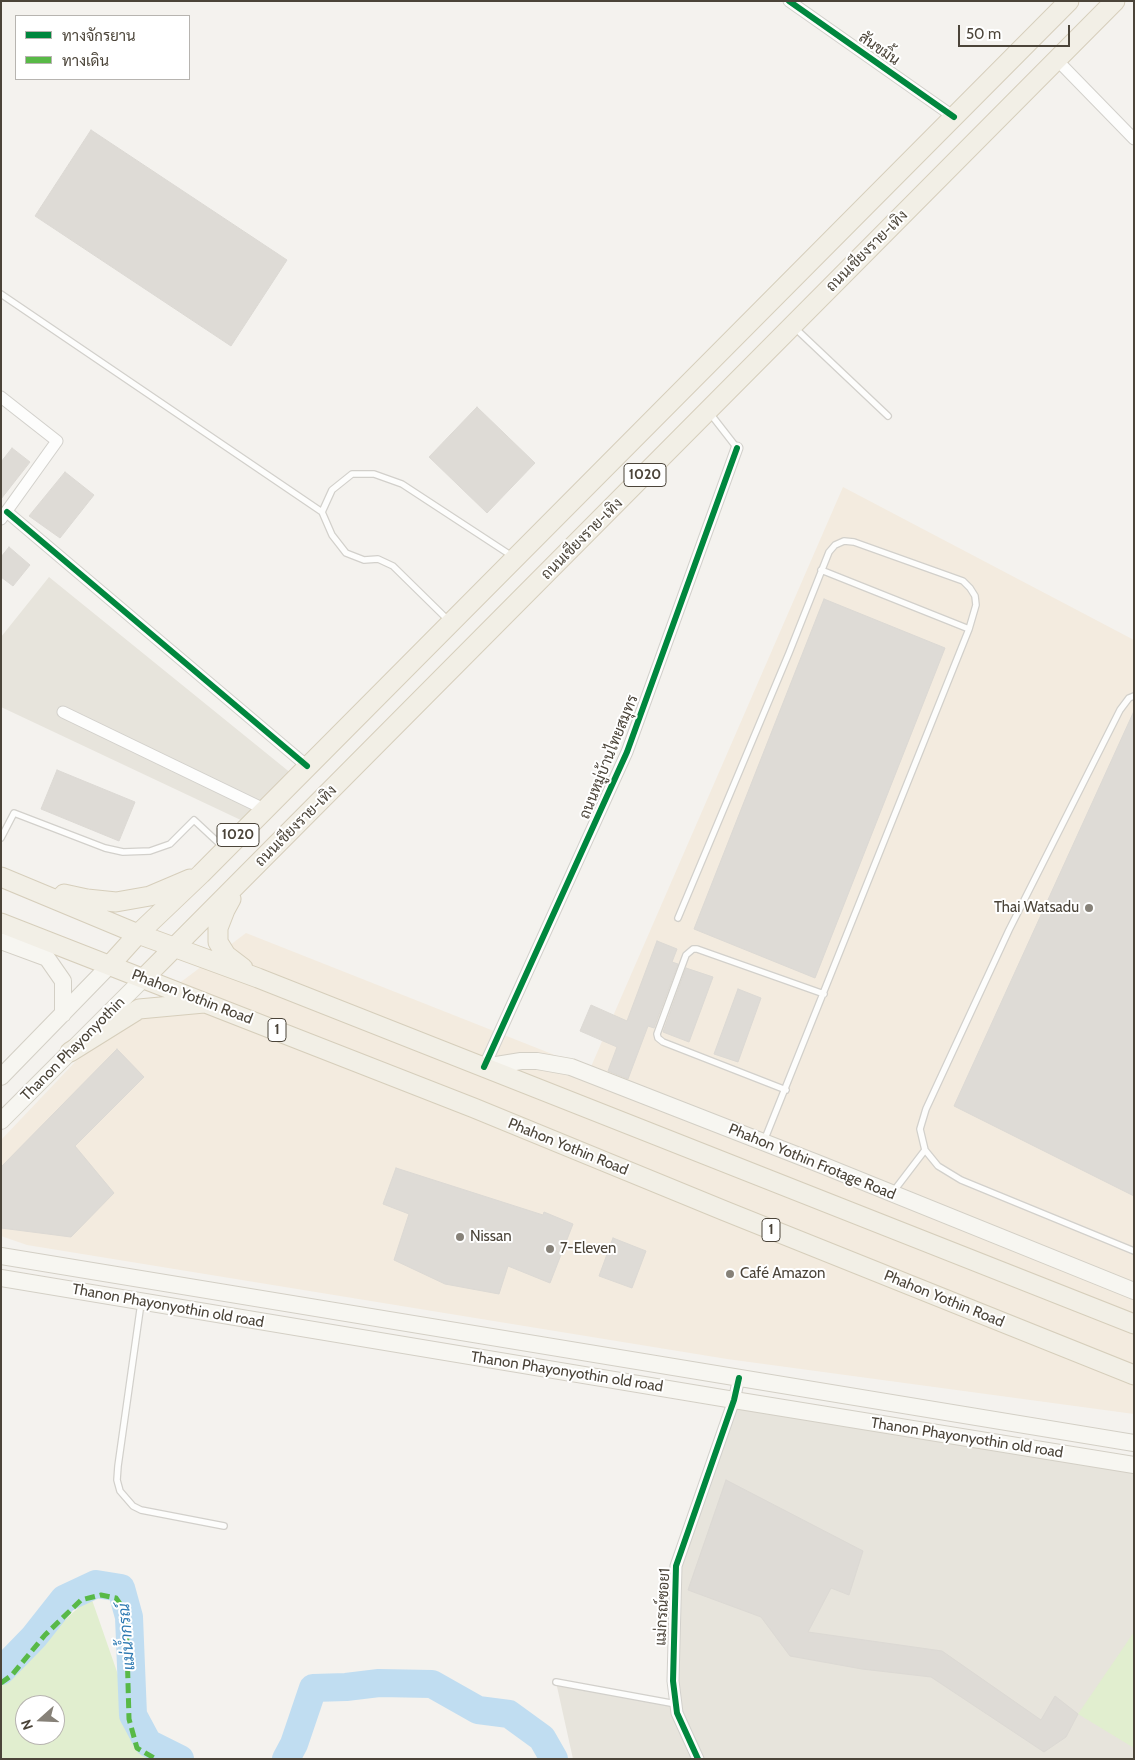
<!DOCTYPE html>
<meta charset="utf-8">
<style>
body{margin:0}
#map{position:relative;width:1135px;height:1760px;overflow:hidden;background:#f4f2ee;font-family:Cabin,Sarabun,sans-serif}
canvas{display:block}
.frame{position:absolute;inset:0;border:2px solid #4b4439;pointer-events:none}
.legend{position:absolute;left:15px;top:15px;width:175px;height:65px;box-sizing:border-box;background:#fff;border:1px solid #b7b4b0;margin:0;padding:6px 9px;list-style:none;font-size:15px;color:#4b4439}
.legend li{display:flex;align-items:center;gap:10px;height:25px}
.legend b{width:25px;border:1px solid #b7b4b0}
.north{position:absolute;left:15px;top:1695px;width:50px;height:50px;box-sizing:border-box;background:#fff;border:1px solid #b7b4b0;border-radius:50%;rotate:250deg;font-size:14px;font-weight:700;line-height:20px;text-align:center;color:#4b4439}
.north::after{content:'';display:block;margin:auto;width:18px;height:22px;background:#868178;clip-path:polygon(50% 0,100% 100%,50% 72%,0 100%)}
.scale{position:absolute;left:958px;top:25px;width:112px;height:22px;box-sizing:border-box;border:2px solid #4b4439;border-top:0;padding-left:6px;font-size:15px;line-height:18px;white-space:nowrap;color:#4b4439;-webkit-text-stroke:4px #fff;paint-order:stroke}
</style>
<div id="map">
<canvas width="1135" height="1760"></canvas>
<div class="frame"></div>
<ul class="legend">
<li><b style="height:6px;background:#00873e"></b>ทางจักรยาน</li>
<li><b style="height:6px;background:#58b947"></b>ทางเดิน</li>
</ul>
<div class="north">N</div>
<div class="scale">50 m</div>
</div>
<script>
const c = document.querySelector('canvas').getContext('2d');
c.lineJoin = 'round';
function fillPath(path, color) {
  c.fillStyle = color;
  c.fill(path, 'evenodd');
}
function toPath(rows) {
  const path = new Path2D();
  for (const r of rows) {
    path.moveTo(r[0], r[1]);
    for (let i = 2; i < r.length; i += 2) path.lineTo(r[i], r[i + 1]);
  }
  return path;
}
function trace(path, color, width, dash) {
  c.strokeStyle = color;
  c.lineWidth = width;
  c.lineCap = dash ? 'butt' : 'round';
  c.setLineDash(dash || []);
  c.stroke(path);
}
function label(font, color, halo, rows, align = 'center') {
  c.font = font + ' Cabin,Sarabun,sans-serif';
  c.lineWidth = 4;
  c.setLineDash([]);
  c.textBaseline = 'middle';
  c.strokeStyle = halo;
  c.fillStyle = color;
  for (const [text, x, y, turn = 0] of rows) {
    c.save();
    c.translate(x, y);
    c.rotate((+turn || 0) * Math.PI / 180);
    c.textAlign = isNaN(turn) ? turn : align;
    if (halo) c.strokeText(text, 0, 0);
    c.fillText(text, 0, 0);
    c.restore();
  }
}
fillPath(toPath([
 [49,577,292,774,245,822,1,707,1,637],
 [734,1400,1134,1465,1134,1759,573,1759,556,1682,676,1704,676,1566]
]), '#e7e4dc');
fillPath(toPath([
 [843,487,1134,640,1134,1414,727,1359,27,1245,1,1236,1,1140,76,1061,246,933,590,1069]
]), '#f3ebdf');
fillPath(toPath([
 [91,1597,132,1715,137,1747,156,1759,1,1759,1,1675],
 [25,1705,55,1705,55,1735,25,1735],
 [1134,1632,1134,1748,1078,1714]
]), '#e1eecf');
trace(toPath([
 [1,1671,34,1637,64,1599,96,1584,121,1588,129,1617,133,1715,148,1743,180,1759],
 [286,1759,294,1744,313,1688,346,1687,379,1683,432,1684,478,1710,509,1714,542,1738,554,1759]
]), '#c0ddf1', 28);
const building = toPath([
 [91,130,287,260,231,346,35,216,91,130],
 [477,407,535,463,487,513,429,457,477,407],
 [12,448,30,462,1,499,1,462,12,448],
 [65,472,94,495,60,538,29,516,65,472],
 [9,547,30,565,13,586,1,577,1,557,9,547],
 [824,599,945,648,815,978,694,929,824,599],
 [1134,711,1134,1196,954,1106,1134,711],
 [57,770,135,802,119,841,41,809,57,770],
 [657,941,677,949,672,962,678,964,654,1028,648,1026,628,1079,608,1071,617,1047,580,1031,591,1005,627,1021,657,941],
 [686,968,713,977,689,1042,663,1032,686,968],
 [738,989,761,998,738,1062,714,1054,738,989],
 [117,1049,144,1077,75,1146,114,1193,71,1237,1,1228,1,1167,117,1049],
 [396,1168,543,1215,544,1212,573,1224,550,1283,508,1266,499,1294,445,1284,394,1260,409,1214,383,1204,396,1168],
 [613,1238,646,1251,632,1288,599,1276,613,1238],
 [726,1480,863,1551,849,1595,831,1588,808,1632,942,1651,1041,1720,1055,1696,1078,1714,1066,1737,1044,1752,931,1677,862,1669,790,1656,761,1617,688,1590,726,1480]
]);
fillPath(building, '#dedbd6');
trace(building, '#dcd9d4', 1);
const service = toPath([
 [1,294,322,512,332,535,346,553,364,560,378,559,393,566,448,620],
 [795,328,888,416],
 [709,412,737,448],
 [322,512,332,490,352,474,374,474,402,484,512,556],
 [821,570,969,629],
 [1134,696,1129,698,1120,710,1009,930,926,1109,920,1129,925,1150,938,1166,961,1180,1134,1251],
 [1,838,14,813,105,848,123,852,150,851,170,844,194,820,223,847],
 [678,918,789,653,829,552,835,545,844,541,854,542,963,581,970,588,975,596,976,605,969,629,764,1141],
 [786,1090,663,1042,658,1038,657,1034,686,955,693,949,697,949,824,994],
 [893,1192,925,1150],
 [141,1303,118,1466,117,1480,120,1491,133,1506,141,1510,224,1526],
 [556,1682,676,1704]
]);
const minor = toPath([
 [789,1,954,117],
 [1057,60,1134,139],
 [1,397,57,441,1,519],
 [7,512,307,766],
 [63,712,264,809],
 [484,1067,627,752,737,448],
 [698,1759,677,1713,673,1681,676,1566,734,1400,739,1378]
]);
const secondary = toPath([
 [1,941,47,958,63,981,63,1014],
 [484,1067,521,1061,537,1061,571,1067,822,1165,1134,1291],
 [1,1077,110,965],
 [1,1121,144,978],
 [1,1256,1134,1443],
 [1,1278,734,1400,1134,1465]
]);
const primary = toPath([
 [1,877,138,934,258,978,1134,1324],
 [64,894,87,899,116,902,150,896,190,879],
 [231,899,225,910,218,928,218,942,226,955,243,968],
 [1,923,474,1108,725,1211,1134,1375],
 [110,965,138,934,201,874,1069,1],
 [144,978,1115,1],
 [70,1052,139,1009,204,1003]
]);
trace(service, '#d2d0cb', 8);
trace(minor, '#d2d0cb', 13);
trace(secondary, '#d3cfc5', 18);
trace(primary, '#d6cebb', 21);
trace(service, '#fdfdfc', 5.5);
trace(minor, '#fdfdfc', 11);
trace(secondary, '#f7f6f1', 16);
trace(primary, '#f2efe6', 19);
trace(toPath([
 [1,1683,12,1675,45,1635,81,1600,101,1595,116,1598,126,1612,129,1719,137,1748,156,1759]
]), '#58b947', 5, [10, 5]);
trace(toPath([
 [789,1,954,117],
 [7,512,307,766],
 [484,1067,627,752,737,448],
 [698,1759,677,1713,673,1681,676,1566,734,1400,739,1378]
]), '#00873e', 6);
for (const [x, y, r, color] of [
 [1089,908,5,"#868178"],
 [460,1237,5,"#868178"],
 [550,1249,5,"#868178"],
 [730,1274,5,"#868178"]
]) {
  const dot = new Path2D();
  dot.arc(x, y, r, 0, 2 * Math.PI);
  c.fillStyle = color;
  c.fill(dot);
  trace(dot, '#fff', 2);
}
for (const [x, y, w] of [
 [645,475,42],
 [238,835,42],
 [277,1030,18],
 [771,1230,18]
]) {
  const box = new Path2D();
  box.roundRect(x - w / 2, y - 11.5, w, 23, 4);
  c.fillStyle = '#fff';
  c.fill(box);
  trace(box, '#4b4439', 1);
}
label('bold 14px', '#4b4439', null, [
 ["1020",645,475],
 ["1020",238,835],
 ["1",277,1030],
 ["1",771,1230]
]);
label('15px', '#4b4439', '#fff', [
 ["สันขมิ้น",879,49,35],
 ["ถนนเชียงราย-เทิง",867,251,-45],
 ["ถนนเชียงราย-เทิง",582,539,-45],
 ["ถนนหมู่บ้านไทยสมุทร",609,757,-68],
 ["ถนนเชียงราย-เทิง",296,826,-45],
 ["Phahon Yothin Road",192,997,21],
 ["Thanon Phayonyothin",73,1049,-45],
 ["Phahon Yothin Road",568,1147,22],
 ["Phahon Yothin Frotage Road",812,1162,22],
 ["Phahon Yothin Road",944,1299,22],
 ["Thanon Phayonyothin old road",168,1306,10],
 ["Thanon Phayonyothin old road",567,1372,9],
 ["Thanon Phayonyothin old road",967,1438,9],
 ["แม่กรณ์ซอย1",663,1607,-87]
]);
label('15px', '#4b4439', '#fff', [
 ["Thai Watsadu",1079,908,"right"],
 ["Nissan",470,1237],
 ["7-Eleven",560,1249],
 ["Café Amazon",740,1274]
], 'left');
label('italic 16px', '#2e7ab2', '#fff', [
 ["แม่น้ำกรณ์",127,1637,-95]
]);
</script>
